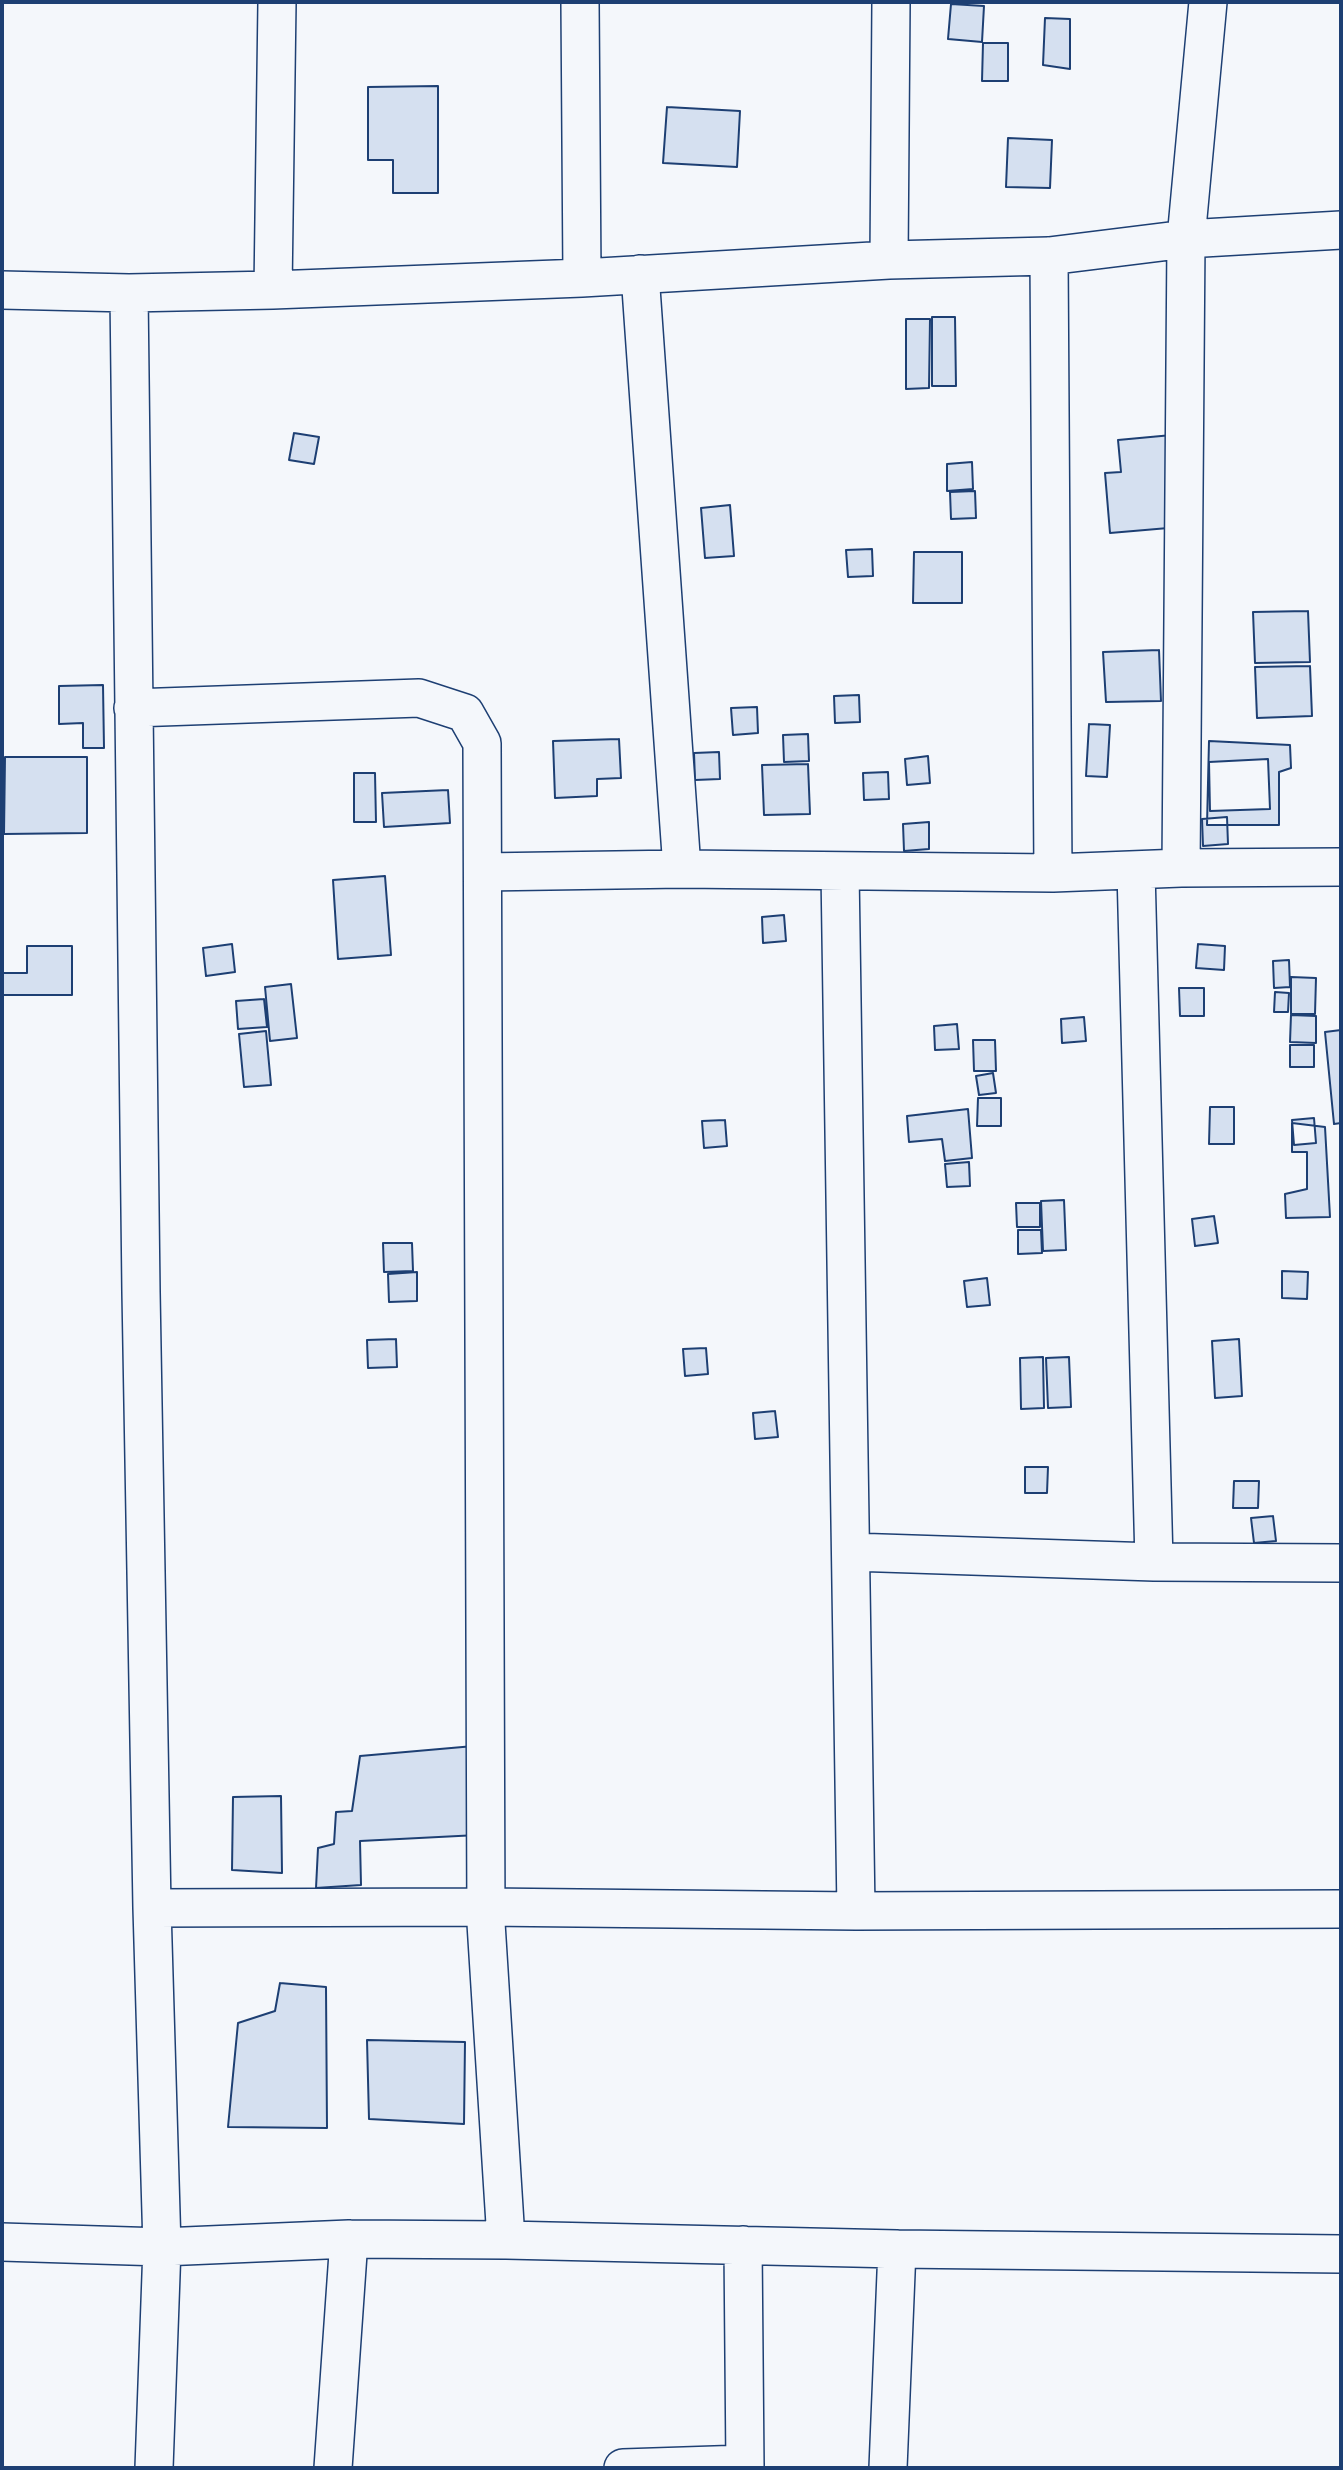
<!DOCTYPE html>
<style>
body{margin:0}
#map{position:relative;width:1343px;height:2470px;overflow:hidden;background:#f4f7fb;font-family:Figtree,sans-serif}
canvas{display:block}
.frame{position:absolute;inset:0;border:4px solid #1d3f73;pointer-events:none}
</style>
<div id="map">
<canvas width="1343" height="2470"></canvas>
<div class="frame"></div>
</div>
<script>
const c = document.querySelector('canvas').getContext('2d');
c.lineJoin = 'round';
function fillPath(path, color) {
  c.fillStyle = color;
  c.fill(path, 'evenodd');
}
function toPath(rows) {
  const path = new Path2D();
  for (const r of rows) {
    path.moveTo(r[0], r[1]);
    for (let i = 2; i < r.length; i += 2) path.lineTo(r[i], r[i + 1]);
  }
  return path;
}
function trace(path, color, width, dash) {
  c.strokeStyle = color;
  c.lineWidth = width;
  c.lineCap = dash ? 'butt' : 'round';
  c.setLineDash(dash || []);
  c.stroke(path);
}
const building = toPath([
 [951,4,984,6,982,42,948,39,951,4],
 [1045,18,1070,19,1070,69,1043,65,1045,18],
 [983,43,1008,43,1008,81,982,81,983,43],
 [438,86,438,193,393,193,393,160,368,160,368,87,438,86],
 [667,107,740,111,737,167,663,163,667,107],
 [1008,138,1052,140,1050,188,1006,187,1008,138],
 [932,317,955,317,956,386,932,386,932,317],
 [906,319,930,319,929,388,906,389,906,319],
 [294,433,319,437,314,464,289,460,294,433],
 [1172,435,1180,527,1110,533,1105,473,1121,472,1118,440,1172,435],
 [972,462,973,489,947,491,947,464,972,462],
 [975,491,976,518,951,519,950,492,975,491],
 [730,505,734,556,705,558,701,508,730,505],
 [872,549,873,576,848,577,846,550,872,549],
 [914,552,962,552,962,603,913,603,914,552],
 [1308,611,1310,662,1255,663,1253,612,1308,611],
 [1159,650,1161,701,1106,702,1103,652,1159,650],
 [1310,666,1312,716,1257,718,1255,667,1310,666],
 [103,685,104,748,83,748,83,723,59,724,59,686,103,685],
 [859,695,860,722,835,723,834,696,859,695],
 [757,707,758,733,733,735,731,708,757,707],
 [1089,724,1110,725,1107,777,1086,776,1089,724],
 [808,734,809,761,784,762,783,735,808,734],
 [619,739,621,778,597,779,597,796,555,798,553,741,619,739],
 [1209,741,1290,745,1291,768,1279,772,1279,825,1207,825,1209,741],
 [719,752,720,779,695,780,694,753,719,752],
 [928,756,930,783,907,785,905,759,928,756],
 [5,757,87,757,87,833,4,834,5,757],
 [1268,759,1270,809,1210,811,1209,762,1268,759],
 [808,764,810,814,764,815,762,765,808,764],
 [888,772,889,799,864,800,863,773,888,772],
 [354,773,375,773,376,822,354,822,354,773],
 [448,790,450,823,384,827,382,793,448,790],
 [1227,817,1228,844,1203,846,1202,819,1227,817],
 [929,822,929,849,904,851,903,824,929,822],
 [385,876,391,955,338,959,333,880,385,876],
 [784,915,786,941,763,943,762,917,784,915],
 [232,944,235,972,206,976,203,948,232,944],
 [1198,944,1225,946,1224,970,1196,968,1198,944],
 [27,946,72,946,72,995,2,995,2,973,27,973,27,946],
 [1289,960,1290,987,1274,988,1273,961,1289,960],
 [1291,977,1316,978,1315,1014,1291,1014,1291,977],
 [291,984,297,1038,270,1041,265,987,291,984],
 [1179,988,1204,988,1204,1016,1180,1016,1179,988],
 [1275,992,1289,993,1288,1012,1274,1012,1275,992],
 [264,999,267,1027,238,1029,236,1001,264,999],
 [1291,1015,1316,1016,1316,1043,1290,1042,1291,1015],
 [1084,1017,1086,1041,1062,1043,1061,1019,1084,1017],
 [957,1024,959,1049,935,1050,934,1026,957,1024],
 [1341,1030,1341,1123,1334,1124,1325,1032,1341,1030],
 [266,1031,271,1085,244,1087,239,1034,266,1031],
 [973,1040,995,1040,996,1071,974,1071,973,1040],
 [1290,1045,1314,1045,1314,1067,1290,1067,1290,1045],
 [993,1073,996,1093,979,1095,976,1076,993,1073],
 [978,1098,1001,1098,1001,1126,977,1126,978,1098],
 [1210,1107,1234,1107,1234,1144,1209,1144,1210,1107],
 [968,1109,972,1158,945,1161,942,1139,909,1142,907,1116,968,1109],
 [1314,1118,1316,1143,1294,1145,1292,1120,1314,1118],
 [725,1120,727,1146,704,1148,702,1121,725,1120],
 [1292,1123,1325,1127,1330,1217,1286,1218,1285,1194,1307,1189,1307,1152,1292,1152,1292,1123],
 [969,1162,970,1186,947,1187,945,1164,969,1162],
 [1064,1200,1066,1250,1043,1251,1041,1201,1064,1200],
 [1016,1203,1040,1203,1040,1227,1017,1227,1016,1203],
 [1214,1216,1218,1243,1195,1246,1192,1219,1214,1216],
 [1018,1230,1041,1230,1042,1253,1018,1254,1018,1230],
 [383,1243,412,1243,413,1271,384,1272,383,1243],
 [1282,1271,1308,1272,1307,1299,1282,1298,1282,1271],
 [417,1272,417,1301,389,1302,388,1274,417,1272],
 [987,1278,990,1305,967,1307,964,1281,987,1278],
 [396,1339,397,1367,368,1368,367,1340,396,1339],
 [1239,1339,1242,1396,1215,1398,1212,1341,1239,1339],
 [706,1348,708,1374,685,1376,683,1349,706,1348],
 [1043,1357,1044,1408,1021,1409,1020,1358,1043,1357],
 [1069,1357,1071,1407,1048,1408,1046,1358,1069,1357],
 [775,1411,778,1437,755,1439,753,1413,775,1411],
 [1025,1467,1048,1467,1047,1493,1025,1493,1025,1467],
 [1234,1481,1259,1481,1258,1508,1233,1508,1234,1481],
 [1273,1516,1276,1541,1254,1543,1251,1518,1273,1516],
 [474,1746,478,1835,360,1841,361,1885,316,1888,318,1848,334,1844,336,1812,352,1811,360,1756,474,1746],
 [281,1796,282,1873,232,1870,233,1797,281,1796],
 [280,1983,326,1987,327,2128,228,2127,238,2023,275,2011,280,1983],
 [367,2040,465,2042,464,2124,369,2119,367,2040]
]);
fillPath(building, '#d5e0f0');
trace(building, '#1d3f73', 2);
const street = toPath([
 [580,2,582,278],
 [1049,256,1053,873],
 [889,260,891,2],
 [640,274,682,869],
 [2,290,129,293,273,290,582,278,889,260,1049,256,1186,239,1341,230],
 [273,290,277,2],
 [129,293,141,1292,152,1908,162,2247,154,2468],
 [133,708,419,698,465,713,482,743,486,1923,506,2240],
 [1181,868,1186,239,1208,2],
 [840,871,856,1911],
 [1136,871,1154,1562],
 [483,872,682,869,1053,873,1181,868,1341,867],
 [851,1552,1154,1562,1341,1563],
 [152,1908,486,1907,856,1911,1341,1909],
 [2,2242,162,2247,349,2239,506,2240,897,2249,1341,2254],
 [743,2245,745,2468],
 [333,2468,349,2239],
 [623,2468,745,2464],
 [888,2468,897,2249]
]);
trace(street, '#1d3f73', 40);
trace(street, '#f4f7fb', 37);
</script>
